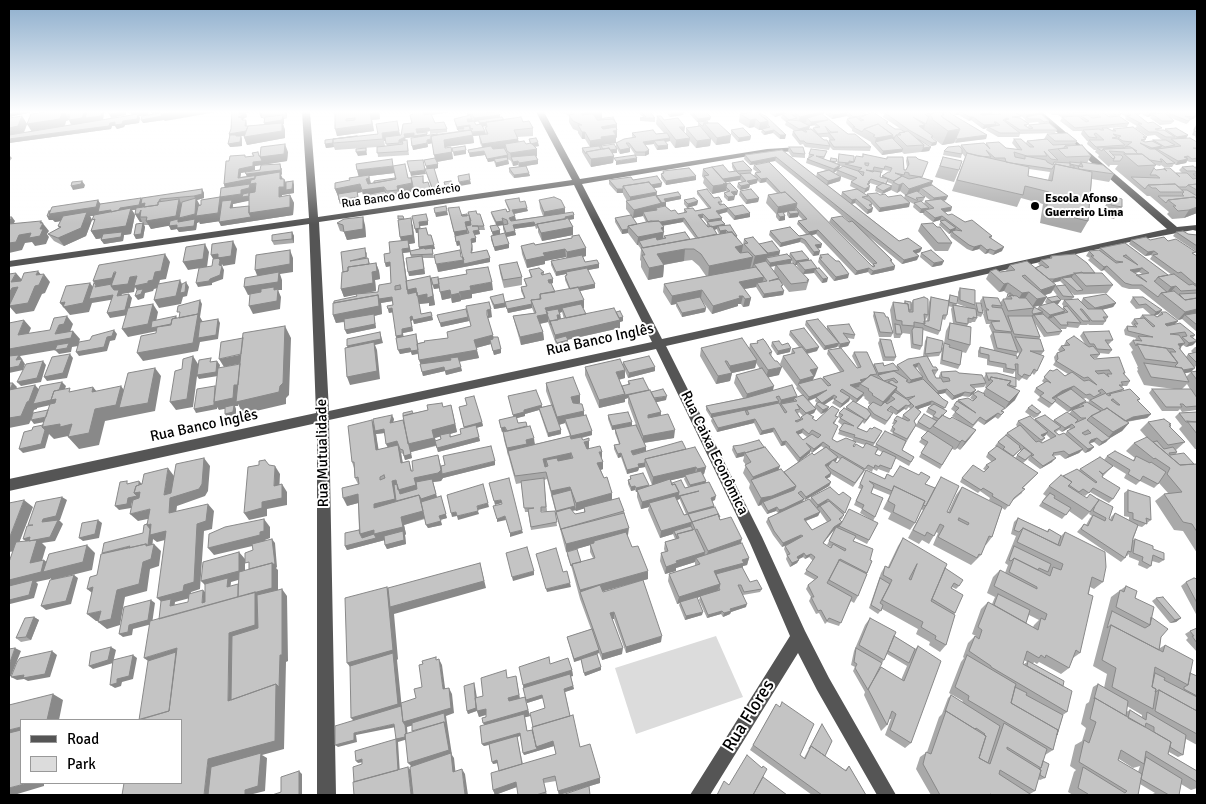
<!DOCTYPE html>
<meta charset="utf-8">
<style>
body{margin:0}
#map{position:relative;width:1206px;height:804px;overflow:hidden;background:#fff;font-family:Signika,sans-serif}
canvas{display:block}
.frame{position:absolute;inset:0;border:10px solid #000;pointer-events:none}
.legend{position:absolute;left:20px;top:719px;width:162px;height:65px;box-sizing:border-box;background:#fff;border:1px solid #999;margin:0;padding:6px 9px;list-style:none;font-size:15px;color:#000}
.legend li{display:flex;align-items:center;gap:10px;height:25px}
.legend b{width:25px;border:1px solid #999}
</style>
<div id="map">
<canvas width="1206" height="804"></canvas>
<div class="frame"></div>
<ul class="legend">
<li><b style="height:6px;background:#555"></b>Road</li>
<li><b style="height:14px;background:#dcdcdc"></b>Park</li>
</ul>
</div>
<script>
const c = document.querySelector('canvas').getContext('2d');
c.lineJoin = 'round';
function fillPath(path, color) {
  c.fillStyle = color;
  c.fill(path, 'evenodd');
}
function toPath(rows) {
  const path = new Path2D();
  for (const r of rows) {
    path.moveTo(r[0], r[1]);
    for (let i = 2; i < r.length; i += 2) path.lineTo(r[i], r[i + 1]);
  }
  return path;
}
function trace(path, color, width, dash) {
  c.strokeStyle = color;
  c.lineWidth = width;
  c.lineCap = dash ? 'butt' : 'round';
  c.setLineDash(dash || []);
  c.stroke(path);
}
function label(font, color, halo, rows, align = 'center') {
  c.font = font + ' Signika,sans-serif';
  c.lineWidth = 4;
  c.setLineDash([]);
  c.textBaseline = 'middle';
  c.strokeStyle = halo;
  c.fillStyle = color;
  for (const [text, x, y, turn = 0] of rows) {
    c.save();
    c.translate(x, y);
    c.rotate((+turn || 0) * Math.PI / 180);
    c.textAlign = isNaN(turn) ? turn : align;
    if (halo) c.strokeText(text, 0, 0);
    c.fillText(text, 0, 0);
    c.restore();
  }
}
fillPath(toPath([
 [716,636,743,697,636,734,615,668]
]), '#dcdcdc');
fillPath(toPath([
 [15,112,33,112,9,117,9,113,15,112],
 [302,112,310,112,318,217,572,180,536,112,544,112,580,179,767,149,799,147,799,151,796,151,767,153,582,184,662,339,1167,229,1034,112,1042,112,1177,227,1197,225,1197,231,1193,230,1134,241,666,346,762,537,805,631,829,678,896,795,877,795,817,690,798,653,710,795,690,795,790,636,750,543,656,349,329,420,336,795,317,795,317,423,9,491,9,479,316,413,309,224,9,267,9,261,309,218,302,112],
 [574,185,652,342,329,411,319,222,574,185]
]), '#555');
fillPath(toPath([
 [104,112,103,120,132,115,130,112,149,112,148,115,161,113,165,121,164,120,143,123,142,116,139,116,140,118,139,123,125,125,124,127,117,129,115,126,112,126,111,129,9,143,22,116,27,124,24,133,32,131,31,114],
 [69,120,71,125,65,126,66,121],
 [232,112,249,112,249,113,246,113,247,117,243,119,243,120,246,120,247,123,247,126,265,124,265,120,263,118,261,118,259,112,287,112,287,118,284,119,284,124,283,124,285,130,285,138,247,145,244,137,245,136,241,136,242,139,242,146,230,147,229,134,231,129],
 [335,112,379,112,380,119,372,120,374,131,337,136],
 [409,112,450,112,432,115,435,123,447,129,447,132,430,134,430,131,427,132,427,135,459,131,458,130,457,130,454,119,467,116,467,112,487,113,498,112,500,117,504,120,523,121,533,128,533,136,517,137,519,142,526,144,530,144,529,139,539,146,535,147,537,149,537,156,536,157,538,160,538,164,526,166,530,176,514,178,509,172,509,168,519,167,518,165,513,166,511,161,508,159,509,164,496,167,494,161,488,162,485,155,470,157,468,150,482,147,480,143,479,135,473,136,474,143,445,147,446,148,451,147,453,159,437,162,438,168,434,169,441,192,433,193,426,173,425,169,427,169,424,160,435,158,432,143,428,144,428,147,413,150,414,137,405,138,406,141,407,140,409,155,378,157,377,147,335,150,334,147,326,148,325,144,378,134,397,121,400,135,401,135,412,123,412,113,409,113],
 [478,121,479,124,476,125,474,122],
 [486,126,486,127,485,127,486,134,485,131,482,127],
 [386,140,387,146,385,146,384,141],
 [562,112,602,112,602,118,596,119,597,120,615,121,617,124,617,137,616,138,616,143,602,145,602,146,616,147,616,143,633,138,632,136,632,133,656,134,664,133,656,124,657,116,664,120,686,134,686,128,698,126,698,122,697,122,689,113,689,112,706,112,710,120,701,122,707,121,730,143,716,145,711,139,710,146,696,148,689,140,689,146,675,148,670,141,666,142,668,149,657,150,654,145,654,144,645,145,649,150,649,154,645,156,636,156,629,146,630,152,620,154,616,147,617,153,612,153,614,156,613,163,591,167,582,152,582,148,590,147,585,139,582,139,578,133,578,131,573,129,569,122,569,116,566,114,563,114],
 [637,112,650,112,655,118,655,122,640,121,640,118,643,117],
 [666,112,684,112,683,115,670,117],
 [740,112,761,112,760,114,785,139,780,139,773,133,764,135,761,132,762,130,759,130,754,127,749,128,739,122],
 [768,112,861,112,866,115,888,124,895,129,905,132,883,117,884,114,881,112,935,112,987,135,986,139,955,142,954,143,942,145,933,138,933,139,937,142,936,145,931,146,917,139,931,147,929,151,904,154,902,152,882,155,871,143,871,142,852,131,852,129,846,123,847,119,850,119,847,116,832,119,825,114,825,113,824,113,823,115,848,134,871,147,870,151,833,150,830,147,829,150,805,147,803,144,800,145,792,135,793,131,795,131,785,125,786,122,781,118,782,115,775,117],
 [815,125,814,126,816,127,813,128,812,130,809,129,810,126],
 [820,137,828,137,830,140,829,140,828,143],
 [949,112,1038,112,1038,114,1049,121,1049,123,1057,130,1055,133,1020,134,1019,137,998,137,986,130,987,128,983,129,971,120,969,121,959,115,955,115],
 [1021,116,1025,119,1025,120,1027,122,1020,118],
 [1038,122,1040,124,1029,125,1027,127,1027,123],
 [1049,112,1101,112,1111,117,1106,113,1107,112,1120,112,1119,113,1121,114,1120,117,1129,123,1127,127,1108,128,1112,131,1113,129,1147,137,1144,142,1145,142,1152,141,1153,140,1162,140,1155,135,1147,136,1135,128,1137,126,1125,119,1126,117,1120,113,1121,112,1197,112,1197,114,1195,118,1190,120,1188,123,1186,124,1171,118,1174,121,1171,124,1160,125,1150,118,1151,116,1147,117,1140,113,1139,116,1148,123,1160,130,1165,130,1165,129,1186,138,1197,148,1197,162,1190,162,1187,161,1186,163,1176,165,1174,164,1172,167,1164,167,1161,165,1160,166,1156,165,1154,168,1156,170,1163,169,1164,168,1176,173,1182,173,1179,170,1182,167,1195,167,1196,166,1197,166,1197,213,1184,218,1172,219,1167,214,1169,212,1150,196,1147,196,1115,169,1118,165,1110,165,1109,167,1098,157,1099,155,1095,152,1096,150,1094,150,1087,144,1088,141,1087,141,1081,134,1082,131,1073,131,1060,121,1062,118,1058,115,1053,115],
 [1197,123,1197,140,1196,140,1195,136,1192,135,1194,130,1193,130],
 [731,130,751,136,750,140,738,142,731,134],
 [1047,134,1077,141,1075,144,1091,156,1087,163,1114,174,1109,182,1092,179,1088,221,1081,233,1040,223,1043,204,1021,198,1017,207,952,191,965,157,962,153,961,158,943,155,944,151,960,147,961,145,986,145,986,143,1006,148,1017,149,1012,143,1014,139,1026,143,1027,141,1044,139],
 [1029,169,1050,172,1048,180,1028,176],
 [789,147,805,154,805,158,792,157,788,151],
 [782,150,816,177,817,173,826,170,806,163,807,159,809,158,808,158,809,154,827,151,824,159,829,161,837,159,835,163,837,164,839,154,854,162,862,157,863,154,906,170,907,167,906,161,907,157,928,162,921,177,932,185,946,200,944,201,951,211,945,212,948,215,965,222,992,236,991,239,1002,251,993,255,988,253,985,254,979,249,972,251,967,249,951,237,950,235,951,233,949,234,939,225,941,221,940,220,933,222,923,214,924,212,920,213,913,207,914,204,908,201,909,207,879,212,872,204,872,212,867,214,855,203,852,204,899,241,922,248,920,252,916,254,917,260,902,264,868,236,892,260,892,262,895,266,894,270,871,275,868,272,855,275,816,234,812,235,821,248,818,248,819,255,813,256,804,244,800,242,780,247,769,235,770,231,799,236,806,234,797,224,798,221,803,220,798,215,798,217,789,218,787,215,787,212,783,213,785,216,785,220,779,221,776,217,776,214,766,203,768,195,777,193,766,182,760,183,757,180,757,183,750,185,749,188,740,190,737,187,738,183,742,182,740,180,726,182,737,195,734,195,734,200,728,201,724,197,724,193,727,192,726,191,712,194,703,183,704,179,702,176,703,169,729,172,734,171,732,167,732,163,752,170,751,173,750,174,754,176,755,173,757,172,753,169,754,165,872,266,873,265,829,222,831,218,849,222,850,222,775,161,750,165,744,159,745,155],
 [840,166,843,166,837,170,836,174,834,173,839,169],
 [883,170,890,171,890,172,882,176,882,178,880,177,881,173,882,173],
 [837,175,853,181,851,182,850,186,856,189,842,192,841,196,827,185,840,181,841,177],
 [887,182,892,184,891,186,886,184],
 [870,183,879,186,876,187,875,191,882,194,891,190,897,193,900,191,905,195,904,198,888,197,867,194,867,195,862,192,864,193,869,190,869,185],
 [918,192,919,192,930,200,925,201,924,204,921,201,923,201,925,197],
 [288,152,287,161,255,166,255,170,241,173,240,177,247,176,246,174,282,168,282,174,281,175,282,179,284,179,286,182,293,181,294,185,294,193,282,195,282,197,290,195,294,203,293,215,221,226,219,221,200,224,199,221,199,222,197,223,196,230,179,232,177,229,171,230,169,225,151,229,149,225,144,225,145,227,143,238,136,239,134,235,143,223,142,222,140,222,135,214,136,210,132,210,135,215,131,234,124,235,123,241,104,244,101,240,102,238,96,239,91,231,94,222,93,216,90,216,92,220,86,236,64,246,54,241,48,234,59,228,58,226,61,221,55,222,53,220,49,220,47,216,98,200,100,204,142,200,202,189,204,193,204,198,197,200,200,205,220,197,225,188,224,184,247,157,253,157,252,153,260,156],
 [249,200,249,206,233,208,233,204],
 [943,157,959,170,954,182,935,177],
 [393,166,408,178,423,176,424,183,431,192,415,195,414,191,399,194,400,198,389,199,390,201,372,204,372,202,367,203,366,198,364,198,362,192,357,193,359,201,340,204,338,196,335,189,350,180,359,176,357,170],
 [394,173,395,178,371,183,369,176],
 [663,171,696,180,666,185,661,178,661,174,662,174],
 [609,180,633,180,662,183,661,187,653,188,656,195,681,196,681,199,666,202,666,206,665,206,671,211,678,214,684,213,684,209,695,211,708,208,697,194,697,191,714,198,728,208,750,217,734,220,727,212,719,214,724,225,737,236,737,238,743,245,744,239,780,251,779,255,767,258,789,256,790,253,809,259,808,260,827,282,822,283,814,273,803,274,809,280,806,290,789,292,782,283,782,288,784,291,783,295,763,298,756,287,744,289,751,298,749,306,743,307,741,304,738,304,738,306,712,314,700,298,706,308,705,312,682,317,676,306,676,304,671,305,663,292,664,284,706,276,699,266,692,260,684,261,664,265,663,277,648,280,641,267,641,261,640,260,641,249,638,245,637,245,628,233,622,234,615,222,615,218,637,224,646,222,643,216,633,218,626,209,626,201,627,201,623,194,623,193,617,193,609,184],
 [701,218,703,218,707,223,707,226],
 [683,222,695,238,690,239,664,236,663,239,664,227,662,226],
 [717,229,717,230,719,234,717,234,714,230],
 [791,260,795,265,797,265,797,266,803,274,784,264,791,263],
 [775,266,774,271,770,267],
 [740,191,759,198,758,202,746,204,739,195],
 [1111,196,1122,207,1114,219,1104,216,1104,208],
 [505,200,520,202,528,211,514,214,515,220,543,216,540,208,539,200,574,219,569,220,573,227,573,235,542,241,538,232,538,228,536,229,535,226,514,229,516,235,506,237,503,229,503,225,498,226,500,234,509,248,495,251,491,240,491,236,493,235,490,226,496,225,492,216,491,212,509,211,506,204],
 [684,200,698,201,697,205,687,208,684,204],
 [448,208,461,215,467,216,477,214,484,226,485,230,479,230,480,234,475,235,476,242,472,243,473,250,472,252,490,258,490,262,438,272,463,257,460,245,457,246],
 [426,214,428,225,420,226,420,229,428,235,435,249,432,249,434,258,423,258,425,274,409,276,411,258,410,252,403,253,407,281,431,278,438,279,493,290,472,294,472,298,461,300,461,301,452,303,451,298,442,300,440,288,434,289,432,284,435,305,429,306,429,303,419,304,421,314,431,312,433,320,414,324,413,320,411,321,413,331,403,333,403,336,418,343,448,338,471,326,469,319,469,321,441,327,437,315,492,317,488,318,493,337,501,349,501,353,494,355,491,344,476,348,479,358,459,362,462,371,446,375,445,371,423,376,418,354,412,355,411,352,400,354,396,338,393,312,389,313,388,309,393,305,392,301,381,303,382,314,374,316,376,328,347,334,345,330,345,322,336,323,333,315,357,296,356,294,344,297,341,289,343,272,367,252,367,258,368,258,370,264,376,263,379,271,380,279,375,280,376,291,364,293,378,292,391,283,390,266,386,267,385,263,390,253,401,241,404,219,413,225,415,243,409,244,410,251,419,249,418,233,416,233],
 [337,223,365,225,366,237,347,240,344,232,340,231],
 [921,224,937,227,952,243,948,251,935,251,918,231],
 [292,232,294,236,294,243,274,245,272,241],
 [1176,232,1188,234,1197,235,1197,252,1173,236],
 [572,236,586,256,583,257,585,262,599,264,599,268,588,270,595,288,580,291,584,308,583,308,586,314,616,312,623,317,623,321,620,322,620,328,567,340,568,344,557,347,548,322,540,324,543,332,544,340,521,345,515,324,513,316,534,313,532,308,508,313,506,306,506,307,494,309,491,301,490,297,505,302,524,298,521,291,521,287,526,286,524,279,531,278,529,270,544,272,544,275,553,283,551,284,555,292,569,289,565,280,565,276,566,276,566,274,556,276,551,265,551,261,566,258,566,257,545,261,545,264,527,268,522,254,521,246,535,245,572,238],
 [562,312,564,319,558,320,561,319,560,313],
 [1131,240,1150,240,1168,241,1197,256,1197,335,1196,333,1197,332,1182,319,1178,320,1139,289,1129,289,1122,287,1104,270,1101,271,1088,260,1090,258,1086,256,1089,251,1099,250,1100,248,1125,243,1167,275,1172,275,1150,259,1152,256,1151,255,1145,256,1129,244],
 [1139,272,1142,274,1137,276,1138,275,1135,273],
 [921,253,942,265,932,267,920,257],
 [820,255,848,278,834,281,818,262],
 [1051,256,1095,273,1113,285,1107,293,1074,295,1071,292,1074,297,1072,299,1081,302,1083,298,1116,303,1113,307,1102,310,1108,317,1103,325,1089,325,1088,324,1087,325,1080,325,1078,328,1067,327,1066,329,1060,329,1062,331,1059,335,1044,337,1035,323,1040,337,1039,339,1044,351,1041,355,1040,355,1037,371,1034,375,1032,373,1027,380,1022,378,1019,381,1016,379,1016,387,1014,388,1015,400,1004,409,1002,411,1001,416,998,419,995,417,984,425,978,421,972,428,976,430,970,438,960,450,957,448,955,450,952,449,940,469,919,457,925,446,919,442,927,432,915,426,918,422,932,418,933,416,926,412,928,408,931,406,930,405,918,409,921,412,914,422,916,425,902,450,914,457,909,466,895,458,889,473,878,469,877,471,873,469,872,472,866,469,853,487,831,474,830,477,827,478,831,482,829,486,805,500,804,499,803,502,810,500,811,497,839,495,851,498,842,519,840,520,842,522,878,523,867,544,855,538,853,541,870,560,872,561,858,596,854,603,851,601,839,626,827,622,825,624,819,613,816,614,809,601,811,597,806,589,808,585,815,580,804,574,813,561,809,557,805,559,803,557,799,559,797,563,790,567,786,559,787,556,784,549,785,546,791,543,782,547,773,535,766,522,768,518,778,513,776,511,767,514,761,505,758,506,749,488,750,484,743,473,746,465,743,461,744,457,744,456,736,458,732,450,733,446,784,472,798,462,785,445,781,446,773,432,760,435,754,423,717,432,711,421,712,418,711,418,706,410,706,406,743,398,734,383,736,375,760,369,756,363,755,368,732,373,730,381,716,384,700,356,701,348,749,349,750,344,757,343,757,341,772,352,771,357,779,375,768,377,773,390,797,397,802,395,796,388,797,387,780,364,783,356,791,354,792,349,799,347,789,335,790,331,817,351,807,354,815,376,814,377,813,380,822,379,823,377,840,372,827,354,828,350,857,368,858,368,852,356,854,352,873,365,874,364,896,367,897,365,923,356,925,341,927,337,941,352,939,356,928,357,933,367,938,370,935,375,934,375,936,378,939,378,939,376,941,372,959,373,984,378,986,373,1015,378,1015,371,1013,374,1003,372,1003,368,987,365,987,359,978,357,978,351,980,347,994,350,990,336,992,333,989,326,990,324,986,324,983,314,984,313,980,301,983,297,1000,303,1003,299,1005,299,1008,294,1004,291,999,292,986,279,990,271,1000,272,1006,271,1010,265,1035,268,1040,265,1038,264,1041,260,1050,258],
 [1060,281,1064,285,1056,286,1053,283],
 [1053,290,1059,298,1047,298,1045,302,1047,304,1039,306,1037,309,1034,307,1042,305,1045,295,1051,293],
 [1061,300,1064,300,1062,304,1064,307,1062,309,1057,305,1058,304],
 [1018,352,1019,354,1017,358,1016,356],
 [917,367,922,376,916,368],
 [986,384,985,388,986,388,983,393,973,394,970,398,973,400,973,401,958,400,954,405,951,409,955,412,952,416,958,420,950,419,944,416,944,409,948,402,943,399,938,394,945,393,952,400,962,396,969,397,973,394,976,390,974,388,984,387],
 [863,396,865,397,864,398,869,402,868,403,870,405,867,409,856,403],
 [816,398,815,401,817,403,816,404,814,407,809,401],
 [833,399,834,400,832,403,840,408,849,401,850,399,853,401,845,409,839,413,838,417,840,418,838,422,842,425,838,434,853,439,852,441,837,442,832,439,834,424,836,421,836,416,837,414,828,410,824,405],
 [909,407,910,409,903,415,902,418,894,420,892,424,894,424,890,431,893,433,892,434,876,444,875,446,873,446,880,435,872,429,867,432,858,428,863,422,864,424,870,416,872,418,885,425,891,417,889,411,889,410,896,415,904,409,906,410],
 [816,409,821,414,826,412,816,421,813,419,810,415,814,413],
 [799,412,803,416,801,418,798,414],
 [802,433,807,437,803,440,798,435],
 [855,442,865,445,863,448,854,447],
 [821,446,824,448,814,455,799,462,810,453,810,451,812,453],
 [878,450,882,452,880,456,875,454],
 [837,458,840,459,837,463,836,462],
 [820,512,827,522,812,530,806,521,818,516],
 [835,529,827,545,831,547,831,548,823,543,833,531],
 [499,265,522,277,522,285,504,288,500,273],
 [960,288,983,313,981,317,977,316,977,318,975,322,972,322,971,323,968,323,967,327,970,345,966,353,962,352,960,365,958,369,940,364,942,348,944,344,946,331,950,323,953,323,951,309,952,307,948,306,947,315,945,320,942,319,940,331,938,335,923,330,922,346,920,350,911,348,910,334,902,333,900,338,894,338,890,310,893,302,904,303,905,301,911,304,913,300,928,315,925,321,927,321,929,302,931,297,948,301,950,295,958,297,958,292],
 [958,297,958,304,969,308,956,305],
 [1133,297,1143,297,1159,314,1155,316,1157,317,1161,312,1178,321,1175,324,1195,335,1193,338,1193,345,1186,347,1183,345,1180,347,1181,348,1180,349,1186,357,1188,354,1193,353,1191,351,1195,347,1197,347,1197,366,1194,367,1191,372,1197,371,1197,410,1182,412,1180,409,1178,411,1162,411,1149,393,1152,389,1174,389,1144,385,1137,371,1138,370,1137,367,1138,367,1131,352,1133,350,1129,344,1133,340,1135,340,1136,338,1125,335,1124,330,1127,326,1132,327,1133,326,1131,323,1134,319,1139,319,1142,315,1151,315,1143,308,1136,309,1130,302],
 [1191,372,1186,377,1185,373],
 [1187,384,1190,389,1182,389],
 [874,312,886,317,893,333,891,337,879,337,873,316],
 [806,321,827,329,827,326,855,335,854,339,847,338,850,342,848,346,839,348,838,346,837,347,824,350,805,325],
 [1083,332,1113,340,1109,344,1108,344,1112,350,1109,354,1099,353,1100,354,1097,358,1093,358,1125,373,1124,374,1130,381,1127,386,1123,386,1122,387,1122,391,1140,399,1138,401,1151,414,1147,418,1127,422,1129,423,1122,431,1109,438,1106,442,1099,446,1094,442,1090,443,1094,447,1090,451,1085,453,1082,450,1079,453,1065,459,1060,455,1053,456,1052,462,1040,469,1028,460,1029,458,1023,463,1038,473,1023,488,1022,493,1012,501,1005,510,1002,508,992,537,986,545,985,544,981,555,971,565,933,545,938,533,936,532,929,544,922,540,919,544,908,538,923,510,921,509,915,523,910,530,888,519,891,513,883,509,890,495,873,488,871,493,875,517,873,521,860,513,862,509,854,505,861,489,858,488,866,470,884,479,887,474,893,477,926,484,935,488,941,477,947,512,948,512,956,495,962,487,995,504,989,500,990,498,980,491,978,493,960,482,962,478,984,472,985,470,983,469,986,465,992,462,986,457,988,453,996,447,995,446,998,442,1005,436,1007,433,1018,427,1016,425,1018,421,1034,420,1035,419,1053,421,1054,420,1069,414,1072,410,1068,412,1055,402,1049,408,1037,400,1040,397,1034,392,1036,388,1044,383,1042,381,1050,370,1065,376,1068,374,1053,365,1055,362,1054,357,1057,353,1060,352,1058,350,1061,346,1064,345,1066,341,1085,344,1080,336],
 [1086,398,1089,400,1088,403,1084,403,1083,399],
 [1069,428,1070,429,1067,431,1065,434,1059,435,1056,432,1059,430,1062,432],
 [1046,434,1051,439,1042,443,1041,443,1045,438,1043,437],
 [1020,450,1021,451,1015,458,1013,457],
 [880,339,896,357,894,361,883,361,878,343],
 [772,342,782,345,790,352,777,355,771,346],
 [623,362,655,367,655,371,628,378,623,366],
 [585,367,625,378,619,380,622,386,628,385,628,381,666,400,656,402,661,412,661,415,674,438,644,443,646,451,686,449,706,467,704,474,703,475,706,482,715,500,712,501,714,506,714,507,720,519,741,543,749,558,747,565,743,566,742,568,750,582,762,589,760,592,743,595,746,607,731,612,730,614,723,617,721,614,707,618,699,600,700,597,697,598,702,615,685,620,679,605,680,603,677,604,668,581,669,574,695,566,695,562,676,568,676,571,665,574,660,561,661,553,665,552,664,549,665,542,675,539,673,534,660,538,648,510,649,507,641,509,637,497,637,492,636,492,635,490,631,491,628,484,628,480,630,479,630,476,648,486,652,485,645,467,639,468,638,471,627,474,621,457,618,458,614,449,614,445,619,444,615,433,615,429,612,430,608,419,608,415,632,426,636,425,628,403,628,398,625,399,625,402,599,408,585,375],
 [685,477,684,479,688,487,685,488,672,483,671,480],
 [680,499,680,500,686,514,684,515,677,500],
 [546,383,580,395,580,403,577,403,584,411,584,415,592,435,582,438,583,440,589,441,589,449,602,460,603,469,601,470,612,500,624,511,628,535,627,536,632,547,648,579,602,591,603,592,661,642,626,653,614,619,612,619,622,654,602,660,599,653,594,655,601,667,601,670,585,676,581,660,574,662,567,637,591,629,580,599,572,569,567,555,567,552,581,562,593,558,590,552,590,545,566,552,547,479,544,480,547,511,541,511,541,512,555,511,557,526,531,530,528,512,525,512,521,483,516,484,504,440,503,432,506,431,502,432,499,420,514,417,508,396,542,407,551,405,546,391],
 [539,410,548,437,561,434,561,430,559,425,565,423,570,436,535,444,527,427,518,423,516,418,525,416,525,414],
 [584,508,584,512,575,514,572,511,576,510,576,511],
 [443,407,453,413,457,432,450,434,451,437,461,434,464,428,459,407,482,422,483,426,476,428,480,441,438,452,436,446,411,452,410,449,412,458,405,460,403,454,401,453,403,463,409,461,412,471,441,466,495,465,443,478,441,481,433,482,437,497,447,518,440,520,442,525,428,528,425,519,404,525,406,534,405,535,406,544,387,549,385,545,385,540,347,550,345,546,359,530,358,503,347,506,358,484,355,478,354,468,352,462,372,420,374,425,394,419,393,422,403,420,413,413],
 [384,433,388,447,378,450,376,434],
 [440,436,441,439,435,441,435,438],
 [1028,408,1041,412,1038,416,1034,418,1025,412],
 [1197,412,1197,449,1195,449,1179,429,1182,426,1175,417,1179,413],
 [1148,422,1171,424,1170,425,1171,426,1170,427,1185,442,1176,450,1177,452,1176,454,1194,464,1197,464,1197,553,1183,531,1174,530,1155,501,1164,494,1168,493,1159,483,1154,488,1140,481,1136,485,1124,478,1126,474,1108,463,1113,466,1102,477,1113,499,1109,503,1090,492,1085,496,1079,493,1109,519,1110,520,1111,517,1115,513,1129,520,1129,517,1124,516,1124,493,1128,490,1151,520,1142,527,1138,526,1133,540,1135,539,1153,549,1164,560,1159,563,1152,561,1151,566,1147,569,1138,565,1139,561,1129,557,1129,554,1127,556,1126,556,1125,558,1121,562,1077,532,1084,524,1086,525,1090,518,1092,516,1089,514,1090,512,1082,520,1069,511,1062,519,1039,506,1046,496,1043,494,1049,486,1063,476,1104,460,1107,456,1132,461,1135,458,1126,451,1134,443,1147,438,1140,430],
 [1018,518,1047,531,1049,529,1061,536,1065,532,1103,582,1094,589,1090,587,1080,653,1073,658,1069,668,1061,674,1039,662,1037,664,1034,662,1033,664,1063,686,1067,712,1063,715,1053,750,1045,755,1043,761,1045,778,1040,780,1038,779,1035,791,1030,794,1029,795,931,795,916,769,920,757,927,752,939,717,942,714,948,698,951,695,962,702,963,701,949,693,961,662,964,658,963,657,968,643,975,636,975,637,976,636,972,634,981,609,988,602,992,604,995,597,987,593,993,577,1000,570,1005,573,1008,565,1005,563,1016,536,1011,534,1014,522],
 [1029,615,1039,620,1034,625,1033,627,1026,623],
 [1024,660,1027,662,1024,664,1023,664],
 [903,538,945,568,959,586,956,589,952,587,955,613,954,615,946,645,940,652,929,645,930,642,916,634,918,629,882,609,878,614,869,608,881,573,885,566,888,567,898,546],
 [1197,579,1197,616,1181,586,1186,582],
 [1126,586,1151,617,1161,637,1160,648,1165,645,1190,673,1197,676,1197,745,1186,739,1183,755,1178,757,1169,752,1168,754,1197,771,1197,788,1191,790,1181,784,1179,795,1150,795,1155,793,1140,784,1138,795,1073,795,1068,792,1074,772,1076,770,1070,766,1075,745,1082,741,1086,728,1081,724,1086,704,1089,702,1093,687,1098,684,1104,688,1107,674,1093,666,1111,597],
 [1127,706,1142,715,1142,717,1130,710,1126,712],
 [1119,759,1133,768,1140,766,1138,772,1118,760],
 [1156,598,1181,618,1176,622,1170,623,1152,601],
 [34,617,39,620,31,640,21,642,16,638],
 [870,618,894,636,915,649,918,646,911,743,905,748,885,735,891,719,889,719,887,725,881,731,864,695,865,692,853,671,855,667,851,665,854,651,865,625],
 [887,654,907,666,901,680,881,667,878,671],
 [1197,628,1197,652,1186,640,1188,638,1185,634,1190,631],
 [550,664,572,670,573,676,571,676,574,689,565,692,570,716,580,747,600,778,600,783,559,795,556,781,544,783,547,795,516,787,495,795,493,790,499,771,497,763,493,764,489,745,484,746,482,744,486,715,479,717,477,711,468,714,467,711,474,683,476,698,483,696,508,678,517,682,520,698,525,697,530,716,525,717,527,731,532,730,545,708,543,698,527,703,523,685],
 [520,736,524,755,554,746,556,755,523,764,517,737],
 [776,704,800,755,804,758,822,724,825,756,845,770,849,766,866,795,812,795,750,750]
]), '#a9a9a9');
fillPath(toPath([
 [84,112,104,112,103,120,73,127,69,120,66,121,64,127,32,132,27,124,65,113,69,120],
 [124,112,126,112,126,115,111,118,109,114],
 [130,112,149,112,148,115,139,116,140,118,139,123,125,125,124,127,117,129,115,126,112,126,111,129,9,143,9,139,123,121,133,117],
 [151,112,160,112,160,113,152,114],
 [174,112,217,112,165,121,164,120,143,123,141,120,161,114],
 [239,112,249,112,249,113,246,113,247,117,243,119,244,122,240,121],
 [259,112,262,112,261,112,263,118,261,118],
 [285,112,287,112,287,118],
 [379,112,380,119,372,120,374,131,337,136,335,129,372,124,370,113],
 [423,112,450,112,423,116],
 [593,112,602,112,602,118,581,121,581,113],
 [671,112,684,112,683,115,670,117],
 [782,112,785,112,784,115,782,114,782,115,775,117,776,113],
 [820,112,826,112,825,113,824,113,822,118,807,118,806,122,798,124,800,117],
 [848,112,847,116,832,119,833,115],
 [957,112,960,112,959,115,955,115],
 [993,112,991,116,979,118,980,114],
 [1156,112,1154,116,1152,114,1151,116,1147,117,1150,113],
 [1197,112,1197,114,1195,118,1190,120],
 [1039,113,1037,116,1026,117,1025,119,1027,115],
 [283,115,284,119,284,124,283,124,285,130,285,138,247,145,244,137,266,126,264,123],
 [500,115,500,119,474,122,474,118],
 [22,116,27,124,23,134,9,136,9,128],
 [711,117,710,120,697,122,698,119],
 [970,117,973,117,971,120,969,121],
 [467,119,472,119,473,122,468,123],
 [756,119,754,127,749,128,750,120],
 [828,120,815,123,815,125,810,126,809,129,805,130,804,131,798,133,799,129,810,126,811,122],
 [615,121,615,125,617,124,617,137,616,138,616,143,602,145,602,146,590,148,590,141,601,134,601,127],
 [768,121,767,129,762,129,762,130,759,130,760,123],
 [486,122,486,126,480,127,480,123],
 [996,124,995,127,988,127,987,128,983,129,984,125],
 [470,125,470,128,457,130,457,127],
 [925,125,924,129,917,130,919,126],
 [679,127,685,127,684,134],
 [429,128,430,131,417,133,416,129],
 [960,129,954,143,942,145,948,131],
 [774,130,773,133,764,135,765,132],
 [247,131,249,135,241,136,242,139,242,146,230,147,228,144,231,138,229,134],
 [399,131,401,139,384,141,385,146,382,133],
 [485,131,486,135,473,136,474,143,445,147,446,153,452,152,453,159,436,162,434,155,444,140,460,134],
 [582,132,585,132,585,139,582,139],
 [414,133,427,134,428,138,415,140,414,137,405,138,404,134],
 [731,135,730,143,716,145,717,138],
 [780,135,786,135,785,139,780,139],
 [893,135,895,137,894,141,875,142,874,146,876,138],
 [987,135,986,139,955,143,957,139],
 [1188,135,1186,139,1174,141,1177,137],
 [751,136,750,140,738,142,739,138],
 [405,137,406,141,400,143,399,140],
 [438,138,439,142,428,144,427,140],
 [670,138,670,141,656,143,654,141,654,144,643,145,643,142],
 [690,138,689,146,675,148,676,140],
 [518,139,519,146,505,144,506,148,484,151,485,155,470,157,469,153,483,151,482,144],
 [711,139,710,146,696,148,697,141],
 [538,142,539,146,531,147,531,144],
 [937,142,936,145,931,146,932,143],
 [333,143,334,147,326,148,325,144],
 [427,143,428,147,413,150,412,146],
 [285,144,288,152,287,161,255,166,255,170,241,173,240,181,247,178,246,174,280,164,282,174,281,175,283,179,284,179,287,186,293,181,294,185,294,193,282,195,282,205,261,182,225,188,224,184,238,178,239,169,253,162,260,157],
 [668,145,668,149,657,150,658,146],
 [1162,146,1159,150,1157,149,1156,151,1149,152,1152,148],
 [931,147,929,151,921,152,923,148],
 [366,148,367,155,358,156,356,152],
 [630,148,630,152,620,154,620,150],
 [537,149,537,156,512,160,511,157,510,153],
 [617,149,617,153,604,154,604,151],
 [903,149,902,152,882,155,883,151],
 [466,150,466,154,454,156,453,152],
 [649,150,649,154,645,156,645,152],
 [9,155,12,158,9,162],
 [508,155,508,159,494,159,494,161,488,162,487,159],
 [614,156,613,163,591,167,591,159],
 [1188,156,1186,160,1188,159,1186,163,1176,165,1178,161,1184,157],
 [776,157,775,161,750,165,751,162],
 [637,158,637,162,616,165,616,161],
 [508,160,509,164,496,167,496,163],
 [538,160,538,164,519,167,519,163],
 [518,161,518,165,513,166,513,162],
 [405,164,409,184,412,183,414,191,399,194,400,198,397,187,386,189,384,187,386,195,364,198,362,190,375,188,375,187,397,183,397,186,409,184],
 [438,164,438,168,427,170,426,166],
 [840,165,839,169,833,173,834,169],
 [393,166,395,173,369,176,371,186,368,186,366,179,359,178,357,170],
 [425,170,426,174,411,176,410,172],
 [529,173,530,176,514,178,514,175],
 [696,176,696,180,666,185,666,181],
 [741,176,740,180,722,183,722,179],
 [841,177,840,181,827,185,828,181],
 [767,178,766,182,760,183,761,179],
 [758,179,757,183,750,185,749,188,740,190,741,186,747,181],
 [871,179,868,187,870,186,869,190,864,193,868,182],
 [470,180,471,184,460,186,459,182],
 [82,181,85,185,84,188,73,190,71,186],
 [933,181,930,188,921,188,919,192,907,196,906,196,909,189],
 [256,183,259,191,254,192,253,194,253,200,233,204,232,212,230,208,231,204,224,205,221,221,200,224,199,221,199,222,197,223,196,230,179,232,177,229,171,230,169,226,177,225,179,228,194,226,194,223,184,226,181,221,180,226,179,224,151,229,146,221,176,216,179,199,183,207,181,218,195,214,196,200,194,196,202,194,202,189,204,193,204,198,197,200,200,206,199,215,218,213,220,197,241,194,241,190,249,188,250,184],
 [662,183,661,187,649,189,650,185],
 [903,183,900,191,897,193,899,185],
 [360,184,362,192,357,193,359,201,340,204,339,200,357,193,338,196,335,189],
 [727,184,726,191,712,194,713,186],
 [892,186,891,190,882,194,883,191],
 [452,187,453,191,447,192,446,188],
 [430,188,431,192,415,195,414,191],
 [440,188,441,192,433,193,433,190],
 [617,189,623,189,623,193,617,193],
 [738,191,737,195,730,196,731,192],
 [657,192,656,200,630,205,630,197],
 [290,195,294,203,293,215,221,226,219,222,249,213],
 [681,196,681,199,666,202,666,206,661,206,657,210,656,208,656,212,643,212,643,216,633,218,634,210,664,199],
 [735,196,734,200,728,201,728,197],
 [948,196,946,200,932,202,934,198],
 [389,197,390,201,372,204,372,202,367,203,366,199],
 [141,198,147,207,143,208,142,206,142,209,132,210,135,215,131,234,124,235,123,241,104,244,101,240,121,236,96,239,91,231,99,223,120,208],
 [759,198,758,202,746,204,747,200],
 [856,199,855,203,851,204,852,200],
 [98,200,103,208,111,210,114,214,90,216,92,220,86,236,64,246,58,238,85,217,55,222,53,220,49,220,47,216,49,214],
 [698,201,697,205,687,208,688,204],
 [797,203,795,211,788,211,787,212,778,214,777,214,778,207],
 [910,203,909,207,879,212,880,208],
 [952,207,951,211,939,213,941,209],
 [1197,207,1197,213,1184,218,1189,210],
 [527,208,528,211,513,214,512,210],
 [565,208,565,216,544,219,544,212],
 [728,208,727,212,716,215,716,211],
 [873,208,872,212,867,214,868,210],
 [929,208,927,212,925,210,924,213,920,213,921,209],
 [141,210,140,217,142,222,140,222,135,214],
 [447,211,448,215,436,217,435,213],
 [750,213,750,217,734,220,735,216],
 [799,213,798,217,789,218,790,214],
 [703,214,703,218,698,219,698,215],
 [574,215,574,219,567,220,565,217],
 [515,216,516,220,510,221,509,218],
 [785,216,785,220,779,221,780,217],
 [942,216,940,220,933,222,935,218],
 [12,217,15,221,12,227,9,222],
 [363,217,365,225,366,237,347,240,344,232],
 [411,218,415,243,409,244,411,252,403,253,408,290,430,276,435,305,429,306,429,303,419,304,409,298,407,290,402,245,400,237],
 [684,218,683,222,649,228,650,224],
 [722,218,721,222,708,224,709,220],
 [462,219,471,221,472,229,467,229],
 [41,221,49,231,47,234,49,237,46,244,35,246,32,242,25,243,22,250,9,253,9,243,19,235,40,229],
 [428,221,428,225,420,226,420,232,416,233,415,229,419,222],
 [503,221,504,225,496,226,496,222],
 [534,222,535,226,513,229,513,225],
 [143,223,145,227,143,238,136,239,134,235],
 [725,224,724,228,718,226,717,229,710,231,711,227],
 [573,227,573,235,542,241,541,233],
 [664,227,663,240,639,241,638,245,637,245,638,237],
 [956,228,954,232,952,231,951,233,949,234,950,230],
 [628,229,628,233,622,234,622,230],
 [467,230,468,238,456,240,454,232],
 [479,230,480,234,474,235,473,231],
 [500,230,500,234,493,236,492,232],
 [726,230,726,234,720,235,720,231],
 [818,230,816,234,808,236,809,232],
 [515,231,516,235,506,237,506,233],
 [292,232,294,236,294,243,292,239],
 [476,238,476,242,472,243,471,239],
 [801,238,800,242,780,247,781,243],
 [233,241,237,249,235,264,223,266,222,264,221,269,219,265,215,263,211,255],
 [459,241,460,245,457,246,456,242],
 [205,244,209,252,207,267,188,270,183,262],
 [509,244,509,248,495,251,494,247],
 [822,244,821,248,814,249,815,245],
 [434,245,435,249,420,251,419,247],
 [743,245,741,257,735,247],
 [981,245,979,249,972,251,974,247],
 [1004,247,1002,251,993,255,995,251],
 [586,248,586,256,567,260,567,252],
 [922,248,920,252,911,255,913,251],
 [565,249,566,257,545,261,545,264,527,268,526,260,543,253],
 [685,249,684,261,656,266,657,254],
 [990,249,988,253,985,254,987,250],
 [290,250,293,258,293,272,280,274,282,280,282,290,278,290,281,297,280,309,253,314,249,306,275,291,248,295,244,287,258,278,255,270],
 [780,251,779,255,767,257,765,266,754,264,753,268,752,268,755,256],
 [820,251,819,255,813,256,814,252],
 [1154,251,1151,255,1145,256,1148,252],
 [165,254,170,262,166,279,160,280,158,288,154,289,153,291,145,293,144,298,138,300,135,296,139,294,135,287,134,292,122,294,120,300,117,296,95,287,96,285,93,281,116,272,130,277,137,276,148,281,155,272],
 [422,256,425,274,409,276,408,272],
 [919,256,917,260,902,264,904,260],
 [753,257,750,269,708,278,709,266],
 [490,258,490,262,438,272,436,264,464,260],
 [792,259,791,263,769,267,770,263],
 [809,259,807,263,798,262,797,265,795,265,796,261],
 [944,261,942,265,932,267,934,263],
 [390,262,391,266,386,267,385,263],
 [376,263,379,271,380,279,375,280,376,291,344,297,341,289,372,272],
 [599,264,599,268,567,274,566,272,566,274,556,276,556,272],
 [664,265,663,277,648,280,649,268],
 [222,266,224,270,223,279,212,283,212,285,198,287,196,283,210,279],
 [895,266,894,270,871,275,873,271],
 [1107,266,1104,270,1101,271,1104,267],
 [817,268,815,269,814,273,803,274,805,270],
 [869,268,868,272,855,275,857,271],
 [1142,268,1139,272,1127,274,1130,270],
 [38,271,43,277,44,274,50,282,45,293,42,294,34,311,16,314,9,306,35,286,36,275],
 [16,273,23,281,15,303,9,304,9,293,11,282],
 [849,274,848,278,834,281,836,277],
 [1074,274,1071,278,1062,278,1060,281,1051,283,1054,279],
 [764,277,762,285,757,283,756,287,738,290,739,282],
 [828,278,827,282,822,283,823,279],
 [553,279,553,283,548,284,548,280],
 [180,280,184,288,186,282,189,287,187,296,183,297,181,304,159,308,154,300],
 [492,282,493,290,472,294,472,298,461,300,459,292,470,286],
 [90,283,96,291,113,295,116,299,92,303,89,312,70,315,60,303],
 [1008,283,1004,291,999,292,1004,284],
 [439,284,440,288,434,289,433,285],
 [595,284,595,288,570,293,570,289],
 [1056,285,1051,293,1036,298,1041,290],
 [1176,286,1169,294,1165,295,1171,287],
 [450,290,451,298,442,300,440,292],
 [702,290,701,298,677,303,676,302,676,304,671,305,672,296],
 [784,291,783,295,763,298,764,294],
 [1029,292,1024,300,1017,302,1022,293],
 [460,293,461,301,452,303,451,295],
 [129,294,132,298,128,315,110,318,107,313],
 [378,295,392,297,393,301,381,303,382,314,374,316,376,328,347,334,345,330,374,316,336,323,333,315],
 [739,296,743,296,741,304,738,304,738,306,712,314,713,306],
 [1047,297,1042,305,1032,307,1037,299],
 [751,298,749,306,743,307,745,299],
 [200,300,202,304,200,317,203,322,218,319,220,323,218,339,200,342,198,351,143,361,137,353],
 [584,300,584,308,563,312,562,308,562,312,548,315,548,322,538,324,537,316,545,308],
 [1061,300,1058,304,1050,306,1052,302],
 [505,303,506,307,494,309,494,305],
 [1116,303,1113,307,1092,312,1095,308],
 [153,304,158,312,155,327,176,316,178,320,177,327,128,337,122,329],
 [532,304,532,308,508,313,507,309],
 [392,308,394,312,389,313,388,309],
 [706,308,705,312,682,317,682,313],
 [491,309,492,317,488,318,487,310],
 [1197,309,1197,314,1185,315,1182,319,1178,320,1185,312],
 [1162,310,1159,314,1153,316,1156,312],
 [1065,311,1062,315,1053,316,1052,318,1047,319,1050,315],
 [1043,312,1040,316,1034,315,1032,318,1030,318,1033,314],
 [557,315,560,315,561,319,557,320],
 [67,316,73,324,70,332,73,331,80,339,78,346,72,347,71,352,59,354,55,350,67,348,20,356,25,364,23,370,9,373,9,349,55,334,59,325],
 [412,316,432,316,433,320,414,324,413,320,411,321,413,331,403,333,404,339,397,340,396,336,410,317],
 [468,317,469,321,441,327,440,323],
 [623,317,623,321,620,322,620,328,557,342,555,339,555,335],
 [24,320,31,328,25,343,18,335],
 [1178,321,1174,325,1162,328,1165,324],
 [285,326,291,338,289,395,286,398,286,404,243,414,238,404,238,406,235,406,236,409,236,416,228,418,225,414,234,407,219,410,217,407,217,409,196,413,194,409,214,402,234,385],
 [114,330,117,334,115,340,110,341,107,351,79,356,76,352,107,337],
 [380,332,383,343,375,345,377,350,380,379,350,385,347,377,349,350,347,346],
 [543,332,544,340,521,345,520,337],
 [416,334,420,353,412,355,411,352,400,354,398,350],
 [493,335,494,343,490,340,491,344,476,348,474,340],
 [568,340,568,344,557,347,557,343],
 [1197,341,1193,345,1186,347,1189,343],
 [850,342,848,346,839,348,840,344],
 [839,343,837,347,824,350,825,346],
 [1185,343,1181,347,1174,348,1178,344],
 [819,347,817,351,804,354,806,350],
 [791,348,790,352,777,355,778,351],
 [501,349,501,353,494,355,493,351],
 [477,350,479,358,422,368,419,360],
 [70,354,73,358,67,378,47,381,44,377],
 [244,354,248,362,224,367,219,359],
 [193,356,198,364,217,361,220,365,218,376,199,379,197,376,193,407,176,410,170,402],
 [757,360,755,368,732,373,730,381,716,384,718,376,728,374,730,366],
 [43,361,46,365,41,382,21,386,17,382],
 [919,363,917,367,911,369,913,365],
 [444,367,445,371,423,376,422,372],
 [461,367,462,371,446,375,445,371],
 [655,367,655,371,628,378,629,373],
 [782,367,779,375,766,378,768,370],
 [155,368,161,376,155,411,105,421,99,445,79,449,68,437,68,436,54,439,49,434,45,448,23,453,19,449,42,427,95,409,121,386,130,398],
 [818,368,815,376,814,377,811,384,798,384,800,380,810,370],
 [1195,368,1191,372,1176,375,1179,371],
 [625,370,625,378,616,380,616,372],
 [894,370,892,374,878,375,877,377,878,373],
 [871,377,860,384,859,387,849,389,850,385,860,380],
 [923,377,921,381,909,384,911,380],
 [62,382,66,386,60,403,37,408,37,409,34,410,31,420,46,417,50,421,34,424,31,420,29,424,9,428,9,418,27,402,35,385,42,393],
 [13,383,17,387,14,393,9,394,9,389],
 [774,386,772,394,745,402,747,394],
 [1074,386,1070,390,1059,395,1049,402,1052,398,1062,391],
 [93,387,103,399,92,392],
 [897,387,894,395,891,396,890,399,879,410,883,402],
 [947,389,945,393,936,395,938,391],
 [827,390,826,394,807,401,809,397],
 [976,390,973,394,969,397,971,393],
 [1020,391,1015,400,1004,410,1009,402],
 [965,392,962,396,952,400,954,396],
 [633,393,633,397,628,395,628,398,625,399,625,402,599,408,599,400],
 [864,393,862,397,856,403,857,399],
 [580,395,580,403,571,405,571,397],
 [834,395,833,399,821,407,822,403],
 [667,396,666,400,653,403,653,399],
 [797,396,796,400,794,398,794,401,780,404,781,400],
 [850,397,849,401,840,408,842,404],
 [779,401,778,405,747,410,747,411,711,418,711,414],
 [932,401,930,405,913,411,915,407],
 [1086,401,1082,405,1081,404,1079,407,1068,412,1071,408],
 [451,405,457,432,435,438,437,445,411,452,410,449,412,458,405,460,404,456,405,424,432,430],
 [542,405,542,409,539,408,539,410,525,414,525,416,514,419,513,415,524,410],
 [906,405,904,409,896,415,898,411],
 [829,407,827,411,821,414,823,410],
 [816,409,814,413,804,417,806,413],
 [584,411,584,419,565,419,565,423,558,425,557,417],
 [661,412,660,420,647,423,648,415],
 [998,413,995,417,984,425,986,421],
 [871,414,869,418,864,424,866,420],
 [1151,414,1147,418,1129,421,1118,426,1121,422,1133,417],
 [392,415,394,419,392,427,390,423],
 [755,419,754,423,717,432,718,428],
 [372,420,375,428,384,429,385,433,376,434,380,458,376,450],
 [482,422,483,426,465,431,464,427],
 [632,422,632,426,612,430,612,426],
 [1129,423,1122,431,1107,440,1110,438,1106,442,1099,446,1102,442,1106,440,1113,432],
 [1072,424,1069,428,1062,432,1065,428],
 [505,427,506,431,502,432,501,428],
 [774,428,773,432,760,435,762,431],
 [803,429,802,433,794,436,796,432],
 [561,430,561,434,548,437,548,433],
 [675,430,674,438,642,443,643,436],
 [976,430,970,438,960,450,965,442],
 [592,431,592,435,571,440,571,436],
 [1048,432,1045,436,1038,439,1041,435],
 [479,437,480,441,438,452,437,448],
 [534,438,535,446,508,451,508,456,507,448,526,440],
 [1097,438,1094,442,1087,444,1091,440],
 [962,440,957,448,955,450,960,442],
 [397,441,401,453,404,471,388,448,386,444],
 [589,441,589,449,584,450,584,442],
 [786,441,785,445,781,446,782,442],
 [823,442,821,446,812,453,814,449],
 [646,447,646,451,631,455,631,451],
 [1094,447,1090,451,1085,453,1088,449],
 [811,449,810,453,798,462,800,458],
 [1083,449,1079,453,1065,459,1069,455],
 [599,452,602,452,602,460],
 [745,452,744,456,736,458,737,454],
 [571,453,572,461,548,466,546,460,547,467,544,467,543,459],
 [621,453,621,457,618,458,618,454],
 [438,455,443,474,495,461,495,465,443,478,441,481,433,482,437,498,425,518,404,525,406,534,405,535,406,544,387,549,385,545,404,535,347,550,345,546,364,541,360,534,374,508,374,504,392,481,414,478],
 [838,457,836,461,823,469,825,465],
 [204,458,210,466,208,491,205,496,177,506,175,521,169,513,164,495,168,468,174,476],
 [1056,458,1052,462,1040,469,1043,466],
 [603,462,603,469,597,471,597,463],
 [645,463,645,467,639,468,638,471,627,474,627,470,638,464],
 [275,466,280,474,279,494,274,486],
 [780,466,777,474,752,481,753,477],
 [696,467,695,475,685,475,685,477,652,485,653,477],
 [706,467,704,474,696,476,697,469],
 [831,473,830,477,823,480,825,477],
 [139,481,143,485,140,500,132,502,131,508,119,510,115,506,134,493],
 [706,481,705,485,690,489,690,485],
 [831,482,829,486,805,500,806,497],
 [282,484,287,492,287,505,267,509,267,516,249,520,244,513,262,502],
 [649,485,648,489,637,490,637,492,636,492,636,488],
 [635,486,635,490,631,491,631,487],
 [796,486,793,494,763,502,761,505,758,506,761,498],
 [570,487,571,494,552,495,552,498,551,491],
 [699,491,680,496,680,499,651,507,649,503,649,507,641,509,642,502,679,492],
 [612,493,612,500,576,511,576,503],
 [358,494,362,502,347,506,343,498],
 [716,496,715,500,710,502,711,498],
 [62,497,67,500,60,520,59,520,63,524,55,541,42,543,46,547,39,571,30,563,28,543,23,539,42,522,43,519],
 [804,499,802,502,778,514,779,510],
 [828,499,826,503,816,509,818,505],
 [24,500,33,507,16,551,9,552,9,539],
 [442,500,447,518,440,520,439,516],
 [501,500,502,503,495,505,494,501],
 [488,503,489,507,478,510,477,506],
 [208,504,214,511,212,529,204,531,200,589,191,592,190,598,175,602,174,610,165,605,157,598,184,585,197,524],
 [575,506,576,510,556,514,556,511],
 [714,506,714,509,687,517,688,513],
 [777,507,776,511,767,514,768,511],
 [150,509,157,517,138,521,130,514],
 [478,511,479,514,458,520,457,516],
 [456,512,457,516,452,517,451,513],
 [820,512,818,516,802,522,804,519],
 [505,516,506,520,497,522,497,519],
 [264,519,270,527,270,538,265,540,265,543,214,555,208,548,260,532],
 [98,520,102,523,99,538,83,541,79,538],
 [441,521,442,525,428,528,426,525],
 [692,522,690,530,674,531,673,534,660,538,661,531],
 [842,522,840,526,833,531,821,546,823,543,834,527],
 [151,524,166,531,173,538,157,542,153,539,152,550,154,544,161,551,159,566,150,569,147,591,125,597,120,625,107,629,98,622,117,590,146,546,147,525],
 [629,528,628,535,594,544,594,541,594,544,566,552,566,544],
 [522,530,523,533,510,537,510,533],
 [801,535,800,539,782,547,783,543],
 [272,539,275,543,277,567,276,568,278,570,278,595,264,635,238,702,282,589,287,596,288,661,286,662,284,749,262,755,267,758,265,791,253,794,253,795,204,795,208,759,228,701,229,633],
 [742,539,740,546,706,558,708,551],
 [87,545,95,553,92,570,52,580,50,578,50,579,36,582,38,584,34,598,10,604,9,604,9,580,44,560,53,567],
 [130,546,133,550,106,557,102,553],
 [239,552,245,559,245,578,231,582,230,591,208,588,201,581],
 [705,552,704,559,696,558,695,562,676,568,676,571,665,574,666,567,676,561],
 [804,553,803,557,795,561,797,557],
 [811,554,809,557,805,559,806,556],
 [749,558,747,565,743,566,742,570,715,578,714,571,742,560],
 [799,560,797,563,790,567,792,563],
 [480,563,486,588,394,614,398,659,397,660,402,709,356,723,351,718,354,672,347,663,387,587,392,597],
 [534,571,534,575,513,581,512,577],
 [648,571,648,579,582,597,580,592,580,597,580,590],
 [74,575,78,578,71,604,46,610,41,606],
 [570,583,571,587,547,592,546,589],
 [720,584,718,591,677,604,679,597],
 [93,587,96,596,87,589],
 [203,590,206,593,205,607,202,603],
 [151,600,155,603,152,624,133,629,132,635,123,637,119,634,129,625],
 [747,604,746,607,731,612,730,614,723,617,724,613,730,609],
 [101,611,109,618,96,621,87,614],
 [722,611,721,614,707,618,708,615],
 [614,612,614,619,610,619,610,613],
 [703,612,702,615,685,620,686,616],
 [34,617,39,620,31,640,26,637],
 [1181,618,1176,622,1170,623,1175,620],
 [662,636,661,642,626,653,626,647],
 [111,647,116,650,113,663,93,669,89,666],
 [15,648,21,651,11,676,9,676,9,665],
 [177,648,181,719,156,667,144,658],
 [623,648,622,654,602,660,602,654],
 [599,650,599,653,574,662,574,659],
 [52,651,57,655,50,677,28,681,24,679,17,680,11,677],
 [133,655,137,658,133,679,122,682,121,686,115,688,110,685,117,679],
 [439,659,442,665,446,695,443,689],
 [601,667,601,670,585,676,584,673],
 [572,670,573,676,524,691,523,685],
 [516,676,520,701,511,707,508,698],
 [474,683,475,686,479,710,468,714,467,711],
 [573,686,574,689,565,692,564,689],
 [449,688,452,694,454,713,446,716,452,755,454,758,456,777,412,767,408,763,415,737,445,716,407,727,408,739,398,742,400,774,357,787,396,739,403,722],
 [53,694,63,700,59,720,45,720],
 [542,695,543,698,527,703,526,700],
 [486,709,488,714,479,717,477,711],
 [528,710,530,716,486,728,483,723],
 [394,724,396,727,356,735,357,742,338,747,335,745,354,733],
 [21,727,21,735,9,739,9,730],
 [532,730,553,741,554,746,524,755,523,753],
 [520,733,520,736,484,746,482,744],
 [362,759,364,762,358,763,356,761],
 [497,760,498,763,493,764,492,762],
 [408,767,412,772,415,795,411,795],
 [462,769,465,774,468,795,465,795],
 [299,771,302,774,302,795,299,795],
 [600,778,600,783,559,795,558,791],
 [516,782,517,787,495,795,493,790],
 [28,783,44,783,44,786,14,795,15,795,9,795,9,788]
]), '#898989');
const building = toPath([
 [46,112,84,112,82,118,69,120,69,113,62,113,60,119,27,124,31,114,46,112],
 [87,112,102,112,101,116,85,118,87,112],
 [109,112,124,112,109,114,109,112],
 [161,112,174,112,161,114,161,112],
 [232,112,239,112,239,114,246,113,238,117,242,118,242,120,246,120,245,126,248,126,246,131,229,134,231,129,232,112],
 [335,112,378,112,370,113,372,124,335,129,335,112],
 [355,118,355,120,346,121,346,119,355,118],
 [412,112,427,112,423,112,424,115,431,114,435,123,444,122,447,129,430,130,429,128,416,129,417,133,427,132,427,134,414,136,414,133,404,134,405,137,399,140,399,143,386,144,385,137,401,135,403,124,412,123,410,115,413,114,412,112],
 [467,112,486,112,487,113,498,112,500,115,474,118,472,114,468,115,467,112],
 [571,112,593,112,581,113,582,115,593,114,597,120,613,119,617,124,601,127,603,129,616,127,617,130,613,131,616,135,601,137,602,139,590,141,585,132,582,132,578,125,582,125,573,121,569,115,574,114,571,112],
 [641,112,650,112,655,118,640,118,646,117,641,112],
 [692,112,706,112,711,117,698,119,692,112],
 [741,112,753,112,743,114,741,112],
 [753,112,757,112,768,121,760,123,756,119,750,120,740,114,753,112],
 [786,112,792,112,791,114,797,118,789,120,782,114,787,113,786,112],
 [794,112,820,112,800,117,794,112],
 [828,112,848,112,833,115,828,112],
 [848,112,861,112,866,115,853,117,848,112],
 [873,112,888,122,886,123,895,129,900,129,905,132,899,133,898,135,896,135,895,137,892,137,893,135,878,124,864,129,862,132,853,127,855,127,847,119,856,117,861,121,864,120,859,118,873,112],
 [887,112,936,112,925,114,927,116,929,116,926,124,913,117,925,125,919,126,933,136,931,137,937,142,932,143,909,130,885,113,888,112,887,112],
 [941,112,944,114,941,116,960,129,948,131,933,120,930,114,941,112],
 [948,112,987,135,957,139,956,138,960,129,942,117,944,114,942,113,948,112],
 [961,112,993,112,980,114,982,115,1001,114,999,113,1002,112,1014,112,1021,116,1012,117,1020,118,1029,124,1024,125,1030,129,1033,128,1029,125,1049,123,1057,130,1020,130,1005,120,1009,119,1007,118,1003,120,1020,133,1000,133,988,127,1000,125,996,122,994,122,996,124,984,125,973,117,970,117,961,112],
 [1022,112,1038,112,1039,113,1027,115,1022,112],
 [1067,112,1088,112,1068,113,1067,112],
 [1095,112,1101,112,1110,117,1119,116,1129,123,1075,128,1062,117,1078,116,1086,122,1089,121,1081,116,1088,115,1092,118,1101,117,1095,112],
 [1112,112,1117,112,1121,114,1116,115,1112,112],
 [1126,112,1140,112,1141,113,1135,113,1148,123,1153,122,1162,128,1155,129,1157,130,1164,130,1175,137,1166,137,1157,132,1149,132,1138,124,1142,124,1127,116,1131,115,1126,112],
 [1147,112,1156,112,1150,113,1147,112],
 [1166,112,1192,112,1197,114,1193,117,1185,116,1191,119,1188,121,1166,112],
 [161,113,162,116,141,120,142,116,161,113],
 [760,113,767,117,786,135,780,135,774,130,765,132,762,129,770,127,768,125,768,121,759,114,760,113],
 [1165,113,1174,121,1162,121,1152,114,1165,113],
 [138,114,137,119,123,121,122,124,115,125,115,122,110,123,109,126,9,139,9,135,138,114],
 [822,114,848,134,855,134,871,147,834,147,829,140,835,140,829,133,838,132,831,132,825,126,829,133,818,134,813,128,820,127,815,123,828,120,811,122,807,118,822,114],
 [1041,114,1049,121,1044,122,1040,119,1029,119,1026,117,1041,114],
 [283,115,282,120,264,123,265,117,283,115],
 [470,115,472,119,467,119,468,122,474,121,476,125,481,124,485,131,472,132,471,130,459,131,458,129,464,129,463,127,469,126,470,129,473,129,470,128,470,125,457,127,454,119,470,115],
 [22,116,18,126,9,128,9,118,22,116],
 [657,116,661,116,664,120,678,118,685,127,679,127,690,138,676,140,657,116],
 [502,117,504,120,480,123,478,120,502,117],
 [521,117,523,122,529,121,533,128,514,130,518,139,482,144,479,135,488,134,485,127,487,127,486,122,521,117],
 [613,117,615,121,613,119,598,120,597,119,613,117],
 [792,120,800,121,810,126,799,129,786,121,792,120],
 [397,121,399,131,382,133,383,139,333,143,333,139,378,134,376,124,397,121],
 [707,121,708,123,704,123,703,126,702,126,698,122,707,121],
 [282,123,282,131,244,137,248,126,282,123],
 [704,123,718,123,731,135,717,138,704,123],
 [878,124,893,135,876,138,873,136,875,135,864,129,878,124],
 [700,126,711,139,697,141,686,128,700,126],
 [1133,127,1147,137,1143,137,1146,139,1141,140,1145,142,1152,141,1162,146,1152,148,1140,143,1150,149,1155,149,1175,163,1167,164,1162,159,1160,159,1162,162,1150,160,1142,154,1138,154,1135,151,1137,151,1129,146,1125,147,1132,142,1123,141,1118,138,1121,136,1113,134,1117,137,1112,138,1118,139,1125,145,1096,147,1089,140,1104,140,1096,133,1094,134,1097,138,1089,137,1083,130,1099,129,1101,130,1104,130,1102,128,1107,128,1113,131,1116,131,1113,129,1133,127],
 [743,128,751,136,739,138,731,130,743,128],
 [1176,128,1188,135,1177,137,1165,129,1176,128],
 [1195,128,1197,129,1197,132,1194,131,1195,128],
 [811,129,824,140,827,140,830,146,806,143,804,141,800,141,793,131,802,130,805,132,807,132,805,130,811,129],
 [471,130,473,135,444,140,445,148,451,147,452,152,434,155,431,136,471,130],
 [653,130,656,134,667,133,670,138,643,142,649,150,645,152,636,152,629,143,626,143,630,148,620,150,616,143,624,139,636,137,632,133,653,130],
 [908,131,924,145,907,146,896,135,901,135,899,133,908,131],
 [1067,133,1077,141,1055,141,1047,134,1067,133],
 [437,134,437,135,431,136,431,139,427,140,427,143,412,146,411,138,437,134],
 [230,135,236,135,236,136,241,136,240,142,228,144,230,135],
 [357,136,333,139,333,143,325,144,325,140,357,136],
 [536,138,538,142,531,144,529,139,536,138],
 [892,138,903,149,883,151,875,142,892,138],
 [1190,138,1197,142,1197,148,1193,148,1197,149,1197,158,1192,159,1188,156,1184,157,1188,159,1178,161,1157,149,1181,146,1171,139,1190,138],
 [918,139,931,147,923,148,924,145,918,139],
 [1014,139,1021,139,1030,147,1034,147,1027,141,1047,139,1053,145,1075,144,1076,145,1065,146,1064,148,1048,150,1058,160,1051,159,1044,151,1047,156,1027,156,1014,152,1015,157,1025,159,1025,156,1046,160,1047,162,1053,165,1054,162,1070,163,1070,166,1074,166,1074,168,1055,164,1052,169,1011,163,1006,162,1005,158,995,158,986,150,991,157,978,156,967,153,961,145,984,143,990,149,986,143,999,142,1006,148,1022,150,1014,139],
 [407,140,408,151,377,153,377,147,403,144,402,141,407,140],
 [664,140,668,145,658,146,654,141,664,140],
 [1153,140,1166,140,1175,145,1165,147,1153,140],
 [524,141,526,144,531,143,537,149,510,153,507,151,505,144,524,141],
 [285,144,284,154,260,157,261,147,285,144],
 [614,144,617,149,610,150,609,148,603,149,601,146,614,144],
 [1082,145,1091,156,1066,157,1058,149,1068,148,1065,146,1082,145],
 [465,146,466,150,453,152,452,148,465,146],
 [491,146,493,149,504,148,508,155,487,159,484,151,469,153,468,150,491,146],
 [599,146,601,149,586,152,586,154,582,148,599,146],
 [959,146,962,149,962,154,944,151,948,147,959,146],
 [789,147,803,147,805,154,793,153,789,147],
 [1123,147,1125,148,1103,149,1102,151,1097,148,1123,147],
 [366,148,366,151,356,152,356,149,366,148],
 [609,148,614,156,591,159,586,152,609,148],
 [1132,148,1138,154,1126,154,1124,152,1109,151,1115,157,1113,159,1103,149,1132,148],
 [811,149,827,151,824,157,816,156,840,165,834,169,807,159,814,155,809,154,811,149],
 [782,150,899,241,908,238,922,248,913,251,919,256,904,260,776,157,751,162,745,155,782,150],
 [258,152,259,156,260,156,262,161,253,162,253,166,239,169,238,178,259,175,255,176,255,178,224,184,226,161,229,161,230,156,245,155,245,157,254,156,252,153,258,152],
 [967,153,1029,167,1028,176,1052,181,1055,164,1092,172,1088,221,1046,211,1049,192,1025,186,1023,195,957,180,967,153],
 [839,154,854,156,854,162,849,161,849,163,838,162,839,154],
 [863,154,887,159,887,157,903,157,904,170,906,170,909,164,907,157,916,157,918,159,928,162,922,177,909,175,909,173,905,172,904,175,895,173,902,176,894,181,882,176,888,172,890,172,892,168,885,166,884,169,874,167,873,171,866,170,873,172,874,171,881,172,880,177,888,179,886,184,871,179,868,182,870,183,867,184,870,186,865,189,851,182,857,178,837,170,843,166,858,171,863,176,864,172,858,171,862,168,845,164,854,162,856,156,863,157,863,154],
 [865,163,869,163,868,166,865,165,865,163],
 [1124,154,1142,154,1156,165,1138,166,1124,154],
 [535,155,538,160,519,163,518,161,513,162,511,157,535,155],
 [635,155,637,158,616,161,614,158,635,155],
 [1113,155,1121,155,1123,157,1120,161,1113,161,1115,157,1113,155],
 [507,157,508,160,496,163,494,159,507,157],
 [943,157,962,161,959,170,940,166,943,157],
 [435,158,438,164,426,166,424,160,435,158],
 [831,158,837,159,836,162,830,161,831,158],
 [392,159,393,166,357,170,356,164,392,159],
 [423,160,425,170,410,172,407,161,423,160],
 [743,161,752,170,737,171,732,163,743,161],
 [769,162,873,267,875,266,873,264,877,263,831,218,842,216,849,222,852,221,892,260,890,260,895,266,873,271,869,268,857,271,818,230,809,232,798,221,807,219,796,207,797,203,785,192,781,193,767,178,761,179,755,173,761,172,754,165,769,162],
 [1070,162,1081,163,1079,166,1070,164,1070,162],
 [1081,162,1103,165,1114,174,1079,169,1078,166,1083,167,1081,162],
 [280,164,281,170,246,174,245,172,260,170,261,165,280,164],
 [405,164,408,178,411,178,412,183,397,186,398,190,387,191,384,187,362,190,360,184,335,189,335,183,350,180,349,178,369,175,369,178,366,179,368,184,396,179,393,166,405,164],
 [723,165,729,172,736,171,739,174,750,173,758,179,747,181,750,184,741,186,738,183,746,181,740,174,741,176,723,179,712,167,723,165],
 [526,166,529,173,514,175,509,168,526,166],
 [1193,166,1197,169,1197,177,1193,174,1197,174,1195,171,1187,171,1182,167,1193,166],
 [712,167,727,184,713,186,704,176,709,175,703,169,712,167],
 [434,168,440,188,433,190,425,169,434,168],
 [689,168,696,176,666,181,661,174,664,173,663,171,689,168],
 [1154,168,1156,170,1164,169,1167,171,1164,168,1170,168,1180,177,1176,173,1187,173,1193,179,1197,178,1197,184,1188,185,1186,187,1179,187,1175,184,1148,185,1145,189,1131,177,1160,178,1156,175,1150,175,1154,168],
 [829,170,841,177,828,181,817,173,829,170],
 [280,172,280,179,284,179,284,187,279,187,279,197,290,195,290,207,249,213,249,193,255,192,256,183,250,184,249,188,241,190,241,194,220,197,221,188,250,184,251,180,255,179,255,176,280,172],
 [469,174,470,180,459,182,458,176,469,174],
 [423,176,423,183,428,182,430,188,414,191,411,177,423,176],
 [657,176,662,183,651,185,649,182,623,186,623,189,617,189,609,180,631,177,633,180,657,176],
 [902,176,909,179,919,177,933,181,909,189,903,183,899,185,893,182,902,176],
 [395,178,396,179,374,183,374,181,395,178],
 [82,181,81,184,71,186,72,182,82,181],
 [293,181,292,189,286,190,286,182,293,181],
 [451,181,452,187,446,188,444,182,451,181],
 [649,182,657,192,630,197,623,186,649,182],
 [730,183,738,191,731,192,735,196,728,197,724,193,730,191,726,187,727,184,723,184,730,183],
 [883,183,892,186,883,191,876,187,883,183],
 [1175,184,1184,192,1160,192,1156,188,1152,188,1148,185,1175,184],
 [1197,184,1197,190,1188,185,1197,184],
 [932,185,948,196,934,198,921,188,932,185],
 [202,189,202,194,194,196,160,199,159,201,161,201,158,202,158,205,144,207,145,203,141,204,142,198,202,189],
 [707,189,714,198,719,197,722,202,718,202,720,205,724,204,728,208,743,205,750,213,735,216,728,208,716,211,722,218,709,220,703,214,698,215,708,227,712,226,717,234,698,238,684,218,660,222,659,221,648,222,643,212,657,210,656,208,665,206,671,211,675,210,678,214,687,212,684,209,693,208,695,211,711,208,697,191,707,189],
 [751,189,759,198,747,200,740,191,751,189],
 [857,189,868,196,862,197,870,201,872,204,869,205,873,208,868,210,856,199,852,200,842,192,857,189],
 [1182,190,1187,190,1197,196,1197,199,1194,197,1168,200,1166,203,1158,196,1184,196,1182,194,1184,192,1182,190],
 [357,191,358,197,339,200,338,194,357,191],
 [385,191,386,194,388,194,389,197,371,200,371,198,366,199,365,195,385,191],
 [917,191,925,197,916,198,918,200,916,200,905,195,917,191],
 [252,192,249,193,249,196,242,197,243,194,252,192],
 [678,192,681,196,664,199,666,202,661,203,656,196,678,192],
 [785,192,797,203,778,207,768,195,785,192],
 [877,193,880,195,885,194,888,197,901,195,910,203,880,208,867,194,877,193],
 [656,195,662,203,634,210,626,201,656,195],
 [1111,196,1122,199,1122,207,1111,205,1111,196],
 [220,197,218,213,196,216,198,206,201,205,201,200,220,197],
 [554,197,561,200,565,208,544,212,539,200,554,197],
 [1194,197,1197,199,1197,207,1189,210,1178,211,1173,206,1176,206,1168,200,1194,197],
 [141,198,139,205,120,208,119,210,111,212,111,210,98,212,100,204,141,198],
 [196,198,195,214,179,218,182,202,196,198],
 [519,198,520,202,525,201,527,208,512,210,515,216,509,218,511,221,573,212,574,215,565,217,566,219,537,224,535,225,534,222,513,225,515,231,506,233,503,225,508,224,507,220,502,218,503,221,496,222,491,212,506,209,507,212,510,211,505,200,519,198],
 [694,198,698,201,688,204,684,200,694,198],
 [179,199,176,216,146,221,147,217,140,217,141,210,139,214,135,214,136,208,158,205,158,202,179,199],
 [941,199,952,207,941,209,948,215,952,214,965,222,972,220,992,236,989,237,1004,247,995,251,990,249,987,250,981,245,974,247,969,245,953,233,952,231,956,230,962,231,942,216,935,218,925,210,934,208,925,201,941,199],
 [98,200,96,207,49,214,52,207,98,200],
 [232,200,230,208,249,206,249,213,251,217,219,222,222,201,232,200],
 [921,201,929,208,921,209,914,203,921,201],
 [446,206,447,211,435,213,434,208,446,206],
 [459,207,462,216,469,215,471,221,465,222,467,230,454,232,448,208,459,207],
 [131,208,126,226,91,231,95,219,92,220,94,215,131,208],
 [797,210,799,213,790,214,788,211,797,210],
 [49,211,50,211,49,214,50,216,47,216,49,211],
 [476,211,477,214,480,214,484,226,472,226,478,226,479,230,473,231,476,238,471,239,472,246,471,253,487,250,490,258,464,264,459,241,456,242,455,236,469,233,466,226,471,225,469,215,468,212,476,211],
 [87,212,81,228,58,238,48,234,61,227,58,226,63,216,87,212],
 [783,212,785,216,780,217,777,213,783,212],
 [426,214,428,221,419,222,420,228,415,229,412,216,426,214],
 [467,214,467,216,462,216,461,215,467,214],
 [631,215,637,224,628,226,628,229,622,230,615,218,631,215],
 [398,216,403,216,404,219,398,219,398,216],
 [9,217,12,217,9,222,9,217],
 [363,217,363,229,344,232,343,225,337,223,344,219,363,217],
 [411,218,413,235,400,237,398,220,411,218],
 [568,218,573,227,541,233,537,224,568,218],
 [178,219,178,222,195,219,194,226,177,228,177,225,169,226,170,221,178,219],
 [721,220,725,224,711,227,707,222,721,220],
 [945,220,956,228,950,230,940,221,945,220],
 [41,221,40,223,43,223,40,229,43,229,40,236,29,238,31,233,19,235,16,242,9,243,9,224,41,221],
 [651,221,659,221,664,227,661,228,664,232,638,237,628,226,651,221],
 [143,223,141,234,134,235,136,224,143,223],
 [933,223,937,227,940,227,952,243,938,243,921,224,933,223],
 [497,225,500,230,492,232,490,226,497,225],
 [730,225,737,236,735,236,732,232,728,232,726,230,720,231,718,226,730,225],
 [790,227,799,236,810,234,822,244,815,245,820,251,814,252,805,240,801,238,781,243,770,231,790,227],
 [426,228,428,235,431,235,434,245,419,247,418,229,426,228],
 [1183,231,1188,234,1197,235,1197,246,1176,232,1183,231],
 [122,232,121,237,101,240,103,234,122,232],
 [292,232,292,239,272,241,272,235,292,232],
 [685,232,690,239,643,248,639,241,656,237,657,240,666,238,664,236,685,232],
 [732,232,743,245,735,247,740,253,748,252,753,257,709,266,701,254,694,249,685,249,657,254,664,265,649,268,642,255,645,255,641,248,732,232],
 [505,233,509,244,494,247,491,236,505,233],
 [579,235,586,248,567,252,565,249,543,253,545,256,526,260,521,246,534,243,535,245,572,238,572,236,579,235],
 [753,237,768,254,755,256,744,244,748,243,744,239,753,237],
 [1146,237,1150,240,1164,237,1168,241,1176,239,1196,252,1192,253,1197,256,1197,284,1195,284,1181,272,1178,273,1153,255,1158,254,1154,251,1148,252,1131,240,1146,237],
 [408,240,409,248,402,249,408,294,417,292,421,314,431,312,432,316,413,320,412,316,410,317,412,327,402,329,402,335,396,336,392,308,388,309,387,306,393,305,392,297,379,299,378,295,334,303,334,301,357,296,356,294,378,292,379,285,391,283,390,262,385,263,384,254,390,253,389,242,408,240],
 [400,285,401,289,395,290,395,286,400,285],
 [233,241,231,256,218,258,218,254,211,255,212,244,233,241],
 [772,241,780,251,768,253,759,244,772,241],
 [1125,243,1168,275,1158,277,1155,281,1154,281,1167,292,1161,293,1158,297,1142,285,1132,285,1125,283,1107,266,1104,267,1091,256,1094,256,1089,251,1099,250,1116,263,1123,262,1116,261,1100,248,1125,243],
 [1126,255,1138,265,1123,256,1126,255],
 [1142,268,1149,273,1138,275,1147,282,1136,275,1138,275,1130,270,1142,268],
 [205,244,203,259,183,262,186,247,205,244],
 [365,248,366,257,350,261,368,258,369,264,348,267,348,271,343,272,341,252,365,248],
 [424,248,425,249,432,248,433,254,411,255,410,251,424,248],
 [290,250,290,264,255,270,256,255,290,250],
 [460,250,461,257,463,257,464,260,436,264,434,255,460,250],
 [931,250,944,261,934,263,921,253,931,250],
 [802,251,809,259,796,261,790,253,802,251],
 [165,254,161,271,155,272,153,280,148,281,148,283,134,286,137,276,130,277,128,284,111,286,116,272,114,272,112,278,93,281,99,265,165,254],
 [787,254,792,259,770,263,766,258,787,254],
 [828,254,836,261,839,261,849,274,836,277,819,258,822,258,820,255,828,254],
 [1075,254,1087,263,1095,273,1083,273,1082,272,1054,279,1049,279,1035,268,1042,265,1046,268,1049,267,1041,260,1052,258,1051,256,1075,254],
 [582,255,585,262,597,260,599,264,556,272,551,261,582,255],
 [422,256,424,269,408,272,406,258,422,256],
 [218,258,220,260,219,265,222,266,220,275,210,279,209,281,196,283,199,268,212,266,213,259,220,258,218,258],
 [811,260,817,268,805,270,798,262,811,260],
 [766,261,779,278,769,281,779,279,783,285,781,286,784,291,764,294,757,283,767,281,754,264,766,261],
 [1027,261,1056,285,1041,290,1025,275,1022,276,1024,278,1047,297,1037,299,1029,292,1022,293,1008,283,1004,284,990,271,996,269,1000,272,1015,270,1010,265,1027,261],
 [517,262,522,277,503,280,499,265,517,262],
 [376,263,377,271,372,272,373,283,341,289,342,272,348,271,348,267,376,263],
 [793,263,809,280,807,280,808,282,791,284,776,265,793,263],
 [488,267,492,282,470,286,471,290,459,292,460,293,451,295,450,290,440,292,438,279,467,274,466,270,488,267],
 [756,267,764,277,739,282,751,298,745,299,743,296,739,296,740,298,713,306,702,290,672,296,664,284,756,267],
 [539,268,544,272,541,273,542,275,550,273,553,279,548,280,549,283,551,283,555,292,540,294,540,299,531,300,532,304,507,309,505,302,525,298,521,287,527,286,524,279,532,277,529,270,539,268],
 [587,268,595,284,570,289,565,276,567,275,566,272,587,268],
 [819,268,828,278,823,279,815,269,819,268],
 [38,271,36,275,44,274,39,285,35,286,28,303,9,306,18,287,12,288,9,293,9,274,16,273,11,282,21,281,24,273,38,271],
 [279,272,278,282,244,287,245,278,279,272],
 [1074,273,1102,273,1113,285,1086,286,1074,273],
 [1174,274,1189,285,1193,284,1197,287,1197,290,1181,291,1176,286,1171,287,1158,277,1174,274],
 [430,276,433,296,427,298,427,294,417,296,416,288,407,290,406,281,430,276],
 [438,277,439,284,433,285,431,278,438,277],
 [1071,277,1083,290,1077,291,1062,278,1071,277],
 [180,280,176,296,154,300,158,284,180,280],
 [186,282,185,292,180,293,182,284,186,282],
 [90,283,83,303,63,307,65,302,60,303,66,286,90,283],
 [94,283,96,285,95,287,112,284,111,286,114,290,119,290,117,296,129,294,125,310,107,313,113,295,89,299,94,283],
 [1065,285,1074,297,1063,296,1056,286,1065,285],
 [274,287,274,290,278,289,277,301,249,306,250,294,261,292,261,289,274,287],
 [578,287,584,300,545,308,548,314,537,316,543,332,520,337,513,316,536,313,531,300,541,299,540,294,578,287],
 [960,288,975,290,975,305,960,300,960,288],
 [143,289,141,294,135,296,137,290,143,289],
 [1174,291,1185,300,1197,298,1197,309,1185,312,1161,293,1174,291],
 [1010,293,1014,296,1010,295,1009,297,1007,295,1010,293],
 [1197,293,1197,298,1185,300,1179,294,1197,293],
 [503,294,505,303,494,305,490,297,503,294],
 [1106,294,1116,303,1095,308,1083,298,1106,294],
 [378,295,379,306,333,315,333,303,378,295],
 [950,295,958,297,957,304,949,302,950,295],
 [1010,295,1017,296,1019,298,1026,298,1034,308,1008,311,1003,299,1012,299,1010,295],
 [1057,296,1061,300,1052,302,1047,298,1057,296],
 [700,297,706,308,682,313,676,302,700,297],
 [924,297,928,299,928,315,924,314,925,324,914,322,914,326,902,325,902,321,896,320,893,302,908,304,909,312,913,312,913,300,924,297],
 [931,297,949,301,947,315,943,315,940,331,924,325,924,321,929,321,931,297],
 [983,297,998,298,1002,306,992,305,992,307,1002,308,1012,332,995,330,991,322,1000,321,988,320,986,310,989,310,986,308,983,297],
 [1133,297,1143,297,1162,310,1156,312,1146,304,1139,305,1133,297],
 [1078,299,1088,309,1102,309,1108,317,1103,317,1106,321,1092,321,1082,309,1080,309,1090,321,1083,321,1064,300,1078,299],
 [200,300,198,314,179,318,180,312,177,312,178,306,200,300],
 [905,301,911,302,911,310,909,310,908,304,905,303,905,301],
 [489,302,491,309,487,310,487,315,493,335,474,340,477,350,419,360,417,344,425,342,424,341,448,338,447,332,471,326,466,306,489,302],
 [1054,302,1065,311,1050,315,1039,306,1054,302],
 [976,303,981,303,983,313,978,312,976,303],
 [153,304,148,324,122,329,128,308,153,304],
 [581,304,586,314,566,318,562,308,581,304],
 [953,305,976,309,977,318,973,317,973,319,968,318,968,324,956,322,953,305],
 [1067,306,1081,323,1067,322,1068,325,1061,325,1053,316,1068,312,1063,307,1067,306],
 [1034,307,1043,312,1033,314,1032,312,1034,307],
 [614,308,620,320,555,335,550,321,614,308],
 [466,309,468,317,440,323,437,315,466,309],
 [558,309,560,315,557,315,558,320,550,321,551,325,546,311,558,309],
 [620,311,623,317,619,318,616,312,620,311],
 [874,312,884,313,886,317,888,317,893,333,880,332,874,312],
 [1161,312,1166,312,1178,321,1165,324,1167,326,1180,323,1195,335,1190,336,1197,341,1189,343,1182,337,1187,336,1185,332,1170,334,1179,335,1185,343,1178,344,1181,348,1179,348,1195,368,1183,370,1182,368,1176,367,1175,366,1178,363,1170,352,1176,352,1173,349,1137,344,1136,346,1133,340,1142,341,1138,336,1153,337,1128,331,1127,326,1137,327,1134,324,1138,324,1134,319,1144,318,1153,327,1155,326,1142,315,1154,315,1157,317,1163,314,1161,312],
 [1197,313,1197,325,1185,315,1197,313],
 [198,314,193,343,137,353,141,336,156,333,157,327,171,325,172,319,198,314],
 [374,314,375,324,345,330,344,319,374,314],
 [1043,314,1062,331,1047,333,1034,315,1043,314],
 [67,316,64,324,59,325,55,334,73,331,71,338,9,349,9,323,24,320,18,335,50,330,54,318,67,316],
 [176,316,175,318,172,319,171,324,151,328,152,321,176,316],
 [1008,316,1032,316,1040,337,1014,334,1008,316],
 [218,319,216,335,198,338,200,322,218,319],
 [818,319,839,343,825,346,806,321,818,319],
 [950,323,971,327,970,345,948,339,950,323],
 [849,324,855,335,843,333,850,342,840,344,827,326,849,324],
 [895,324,900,325,902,334,896,334,895,324],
 [285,326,283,383,280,386,279,392,236,402,243,333,285,326],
 [914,327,923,328,922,346,913,344,912,330,914,327],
 [804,328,819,347,806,350,790,331,804,328],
 [114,330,112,336,107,337,104,347,76,352,79,342,90,340,92,336,114,330],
 [1109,331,1113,340,1105,340,1112,350,1097,349,1094,344,1090,344,1083,332,1109,331],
 [380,332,381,339,347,346,347,339,380,332],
 [993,332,1011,333,1018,352,997,348,993,332],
 [416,334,418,350,411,351,410,348,398,350,396,338,416,334],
 [566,336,568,340,557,343,555,339,566,336],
 [1074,336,1089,347,1093,346,1100,354,1090,355,1094,359,1119,357,1125,373,1123,373,1130,381,1121,382,1123,385,1119,385,1124,389,1106,394,1109,396,1111,395,1109,394,1130,389,1140,399,1137,400,1151,414,1133,417,1125,421,1107,408,1104,410,1090,400,1106,393,1102,389,1098,391,1101,393,1094,397,1090,394,1086,395,1074,386,1062,391,1052,398,1056,400,1052,404,1040,396,1044,393,1036,388,1047,381,1051,383,1044,377,1050,370,1053,371,1057,369,1065,376,1072,372,1084,381,1089,380,1097,385,1088,377,1084,378,1056,361,1058,359,1057,353,1065,350,1061,346,1070,345,1066,341,1074,336],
 [1109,370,1112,374,1107,374,1109,377,1104,373,1098,374,1095,371,1109,370],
 [1113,399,1120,405,1118,405,1111,400,1113,399],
 [493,337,498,337,501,349,493,351,490,340,493,339,493,337],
 [927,337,943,341,941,352,925,354,927,337],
 [1015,337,1040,339,1044,351,1030,351,1044,356,1037,371,1034,369,1030,376,1024,374,1022,377,1018,374,1018,364,1015,364,1016,370,1006,368,1006,364,989,361,989,355,980,353,980,347,1017,356,1017,359,1022,350,1015,337],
 [243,338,241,354,219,359,221,342,243,338],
 [742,338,757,360,730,366,727,361,725,361,732,373,718,376,701,348,742,338],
 [763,339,765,341,772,352,769,353,775,361,777,361,782,367,768,370,750,344,758,343,757,341,763,339],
 [880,339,891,340,896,357,885,357,880,339],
 [779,341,782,345,788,343,791,348,778,351,772,342,779,341],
 [374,342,377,371,347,377,345,348,374,342],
 [69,343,67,348,55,350,57,345,69,343],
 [944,343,950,345,949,347,962,351,960,365,942,360,944,343],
 [1137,344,1166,348,1178,363,1145,359,1137,344],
 [802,347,818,368,810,370,814,376,800,380,783,356,795,353,792,349,802,347],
 [841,348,857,368,861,367,854,352,867,352,877,374,870,375,867,378,860,380,862,382,850,385,864,393,857,399,842,389,840,391,850,397,842,404,834,399,837,397,834,395,822,403,816,397,827,390,809,397,798,384,821,378,828,386,831,385,823,377,844,371,828,350,841,348],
 [1197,352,1197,363,1188,354,1197,352],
 [70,354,63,373,44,377,52,357,70,354],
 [19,355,16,360,22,359,19,366,9,368,9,356,19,355],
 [193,356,187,399,170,402,175,371,182,369,183,359,193,356],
 [649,356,655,367,629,373,623,362,649,356],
 [927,356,933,367,936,367,938,370,932,370,936,378,941,378,943,382,950,381,949,378,942,377,941,372,956,371,959,373,982,375,986,383,970,385,976,390,971,393,965,392,954,396,947,389,938,391,928,380,919,363,913,365,923,377,911,380,897,365,908,359,927,356],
 [458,357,461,367,445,371,444,367,422,372,420,364,451,360,450,358,458,357],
 [211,358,210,362,217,361,216,372,197,375,199,360,211,358],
 [620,359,625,370,616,372,625,394,599,400,585,367,620,359],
 [43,361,37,378,17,382,26,364,43,361],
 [883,363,884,366,893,363,899,370,878,373,874,364,883,363],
 [1144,363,1182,368,1189,382,1151,377,1144,363],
 [240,364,238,385,234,385,233,398,214,402,218,368,240,364],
 [155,368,148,403,119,408,128,373,155,368],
 [762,368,774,386,747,394,736,375,762,368],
 [894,371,908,380,906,381,909,383,923,379,943,399,948,402,945,408,932,401,915,407,921,412,914,421,916,425,907,439,893,432,895,429,892,427,897,421,894,420,897,416,908,421,910,420,903,415,914,406,908,400,911,404,908,406,906,405,898,411,891,406,887,410,893,413,887,421,874,414,868,407,873,402,881,406,885,402,887,404,895,399,891,396,895,392,908,400,915,396,906,398,896,390,897,387,888,382,892,380,896,383,898,382,894,378,884,381,878,375,894,371],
 [1197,371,1197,380,1191,372,1197,371],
 [986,373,997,373,1016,378,1016,387,1009,385,1011,381,991,377,989,381,986,373],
 [871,375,897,387,883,402,872,395,873,394,868,390,869,389,860,384,871,375],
 [573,377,580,395,571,397,573,403,582,404,584,411,557,417,546,383,573,377],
 [991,377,1011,381,1007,385,1020,391,1009,402,986,388,993,381,990,379,991,377],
 [643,378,649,390,625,395,622,386,630,384,628,381,643,378],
 [62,382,59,390,54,391,51,400,33,404,40,386,62,382],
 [9,383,13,383,10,389,9,389,9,383],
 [35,385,29,401,27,402,21,416,9,418,9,390,35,385],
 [792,385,797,396,781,400,779,396,776,397,779,401,711,414,706,406,746,398,792,385],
 [121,386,116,405,95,409,89,433,68,437,72,424,60,427,60,424,42,427,50,404,55,403,56,399,51,400,54,391,70,388,69,392,93,387,92,392,121,386],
 [215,386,214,402,214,405,194,409,197,389,215,386],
 [663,389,667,396,654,398,651,392,663,389],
 [1071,389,1086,401,1071,408,1056,397,1071,389],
 [1152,389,1191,389,1197,398,1197,406,1186,407,1183,404,1180,404,1182,407,1166,407,1152,389],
 [536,390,542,405,524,410,524,412,513,415,508,396,536,390],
 [650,390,661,412,648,415,648,418,668,414,675,430,643,436,628,395,650,390],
 [978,391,985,394,984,395,1005,408,1001,411,1004,412,1001,415,998,413,986,421,980,417,973,425,955,412,959,408,954,405,957,401,976,413,958,400,968,398,973,401,977,397,973,394,978,391],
 [803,395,816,409,806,413,797,404,800,409,795,410,801,419,795,421,797,422,803,419,801,417,807,413,814,417,812,418,816,421,832,406,839,410,835,416,838,417,833,423,838,426,832,439,837,442,846,438,856,442,853,446,854,447,856,444,863,448,866,443,878,448,875,454,880,456,883,451,896,457,891,469,880,465,879,467,875,465,874,468,868,465,865,469,829,448,830,447,823,442,814,449,806,443,811,449,800,458,786,441,782,442,774,428,762,431,755,419,718,428,712,417,745,410,747,415,749,414,747,410,779,403,785,413,787,412,781,404,797,401,794,398,803,395],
 [803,429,809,434,812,430,821,435,818,438,812,434,803,440,796,432,803,429],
 [474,396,482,422,464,427,459,407,467,405,465,398,474,396],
 [853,401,867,409,871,414,866,420,846,407,853,401],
 [819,402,829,407,823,410,816,404,819,402],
 [1087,402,1101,411,1091,416,1087,420,1110,438,1102,442,1097,438,1091,440,1089,443,1094,447,1088,449,1067,431,1075,427,1072,424,1065,428,1054,420,1067,412,1078,420,1075,423,1086,418,1081,418,1072,410,1084,406,1081,404,1087,402],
 [1088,430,1091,433,1085,435,1082,433,1088,430],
 [442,403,443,407,451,405,455,424,432,430,434,438,408,444,403,416,428,410,427,405,442,403],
 [934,404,947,411,939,419,933,416,936,412,928,408,934,404],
 [234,405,233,412,225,414,225,407,234,405],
 [552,405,561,430,548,433,539,408,552,405],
 [1032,405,1041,412,1037,414,1028,408,1032,405],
 [844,408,864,419,857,428,867,432,870,428,872,429,874,427,882,431,874,443,854,437,855,435,839,430,844,423,854,426,840,418,843,415,839,413,844,408],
 [1107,408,1129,423,1113,432,1091,416,1107,408],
 [48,410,46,417,31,420,33,413,48,410],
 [412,411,413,413,403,416,403,413,412,411],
 [628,412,632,422,612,426,608,415,628,412],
 [1197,412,1197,422,1186,422,1179,413,1197,412],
 [924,414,937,421,930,429,918,422,924,414],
 [392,415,390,423,403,420,411,454,404,456,403,450,400,449,397,441,386,444,384,429,375,431,373,419,392,415],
 [586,415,592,431,571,436,565,419,586,415],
 [942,415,950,419,952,417,976,430,965,442,962,440,960,442,933,426,942,415],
 [1045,415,1061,427,1054,431,1059,435,1064,433,1083,449,1069,455,1064,451,1053,453,1054,454,1052,455,1056,458,1043,466,1031,456,1034,455,1007,433,1020,425,1036,442,1039,441,1042,443,1056,436,1035,419,1045,415],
 [516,416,518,423,526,422,527,426,507,431,505,427,501,428,499,420,516,416],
 [1030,416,1048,432,1041,435,1045,438,1041,440,1018,421,1030,416],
 [1164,419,1171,424,1169,424,1171,426,1169,426,1185,442,1168,445,1148,422,1164,419],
 [372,420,376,450,398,445,401,463,409,461,411,471,413,471,412,461,438,455,441,470,438,473,414,478,416,485,398,490,396,480,392,481,395,499,374,504,374,508,419,495,423,511,401,517,403,527,374,534,374,530,360,534,358,494,343,498,342,488,359,484,358,477,355,478,354,462,352,462,348,426,372,420],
 [384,475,385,478,380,480,380,477,384,475],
 [1187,421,1197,422,1197,434,1187,421],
 [43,425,42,427,45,430,41,444,19,449,24,432,32,430,33,427,43,425],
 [476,425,479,437,437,448,435,441,441,439,440,435,450,433,450,437,461,434,460,429,476,425],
 [636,425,646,447,631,451,633,455,682,441,686,449,645,459,645,463,638,464,639,467,627,470,621,453,618,454,614,445,620,444,615,429,636,425],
 [530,426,534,438,526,440,527,444,507,448,503,432,530,426],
 [885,431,906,441,902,450,914,457,911,462,876,444,885,431],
 [928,431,953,447,942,465,921,453,928,442,921,438,928,431],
 [1006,435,1020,446,1019,447,1021,449,1013,456,1003,449,1005,447,998,442,1006,435],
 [570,436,571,439,581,437,583,440,589,438,589,441,584,442,587,449,600,446,602,452,599,452,603,462,597,463,604,478,607,477,612,493,576,503,570,487,551,491,546,472,515,476,508,451,570,436],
 [571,453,573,458,558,461,557,458,546,460,548,466,545,467,543,459,571,453],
 [1147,437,1180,465,1197,464,1197,532,1192,524,1183,522,1164,494,1182,492,1167,474,1170,468,1155,458,1154,459,1134,443,1147,437],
 [759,440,764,447,745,453,745,452,737,454,733,446,741,445,759,440],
 [1157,441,1164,449,1173,447,1177,452,1169,453,1170,455,1184,453,1194,464,1180,465,1153,442,1157,441],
 [491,446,495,461,442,474,441,466,445,465,443,456,491,446],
 [997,446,1038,473,1022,488,1025,489,1014,498,1009,506,992,496,993,494,983,488,981,490,962,478,973,465,984,472,989,467,986,465,996,459,988,453,997,446],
 [695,447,706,467,697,469,696,467,653,477,645,459,695,447],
 [765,447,780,466,753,477,745,465,751,462,745,453,765,447],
 [826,447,838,457,833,460,837,463,842,457,864,470,855,483,831,469,828,466,833,460,825,465,831,473,825,477,831,482,806,497,801,491,798,493,804,499,783,509,779,510,777,507,768,511,763,502,794,490,796,486,784,472,812,453,814,455,826,447],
 [1024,448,1032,454,1025,460,1017,455,1024,448],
 [1115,451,1134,461,1136,456,1150,463,1151,462,1166,472,1158,484,1143,476,1140,481,1128,474,1130,470,1107,456,1115,451],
 [1100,457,1113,466,1103,474,1099,471,1103,475,1102,477,1120,488,1113,499,1093,488,1089,493,1083,489,1079,492,1069,485,1072,482,1063,476,1077,469,1096,483,1097,482,1080,469,1100,457],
 [204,458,202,484,199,489,170,498,169,513,208,504,206,521,197,524,194,582,184,585,183,591,157,598,166,531,150,535,151,524,147,525,150,509,130,514,133,500,139,498,140,492,134,493,136,486,142,484,144,474,168,468,164,495,171,493,176,464,204,458],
 [265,460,269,465,275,466,274,486,282,484,282,498,262,502,262,508,244,513,248,467,259,465,259,461,265,460],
 [900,466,919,475,921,472,930,477,925,484,935,488,926,506,923,505,925,501,894,486,892,491,869,481,874,485,871,493,883,498,875,517,862,509,864,505,856,501,863,486,860,484,866,470,885,479,887,474,893,477,900,466],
 [781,469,796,486,772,496,761,498,751,480,781,469],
 [701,471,706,481,690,485,685,475,701,471],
 [643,473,649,485,636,488,635,486,631,487,628,480,631,479,630,476,643,473],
 [1061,475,1072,482,1068,486,1087,498,1090,494,1099,500,1090,512,1049,486,1061,475],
 [941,477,959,486,947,512,950,513,962,487,1002,507,992,537,989,536,981,555,979,554,977,558,938,537,944,526,940,524,934,536,927,532,925,536,913,530,941,477],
 [959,518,969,523,968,525,958,520,959,518],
 [509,478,522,530,510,533,505,516,497,519,493,506,502,504,501,500,494,501,489,483,509,478],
 [544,478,546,507,541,507,541,512,555,511,557,522,531,527,528,509,534,508,524,508,521,481,544,478],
 [432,479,436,494,421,499,419,495,396,501,394,485,397,484,400,494,417,489,416,482,432,479],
 [670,479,672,485,675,484,679,492,642,502,637,490,670,479],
 [681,480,685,488,709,482,716,496,711,498,714,506,688,513,680,496,699,491,678,496,679,492,675,484,672,485,672,483,681,480],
 [127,481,127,484,139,481,139,485,136,486,134,493,137,496,128,498,127,504,115,506,120,482,127,481],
 [483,484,488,503,477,506,478,511,457,516,456,512,451,513,447,495,483,484],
 [894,486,925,501,915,523,893,512,895,505,888,501,894,486],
 [830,487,839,495,843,492,851,498,845,513,828,499,818,505,811,497,830,487],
 [571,490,575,506,556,511,552,495,571,490],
 [1128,490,1150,497,1151,520,1146,518,1147,524,1133,519,1133,513,1128,512,1128,490],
 [1050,493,1055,496,1054,498,1071,508,1066,515,1042,502,1050,493],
 [441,496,446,514,439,516,441,521,426,525,421,502,441,496],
 [675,496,684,515,688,514,692,522,661,531,649,503,675,496],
 [62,497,56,516,43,519,42,522,58,520,50,537,29,541,30,537,23,539,27,526,33,525,28,525,36,502,62,497],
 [619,498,624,511,561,529,561,530,556,512,570,508,575,514,585,512,584,507,619,498],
 [809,499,820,512,804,519,812,530,831,520,820,506,829,501,844,515,839,519,842,522,849,509,878,523,869,540,839,526,842,522,834,527,823,543,831,548,833,544,845,551,846,549,829,541,836,527,856,536,853,541,873,549,870,560,872,561,867,573,840,559,827,583,852,597,841,623,829,618,827,621,821,610,818,611,811,597,814,597,808,585,818,577,806,570,815,557,811,554,806,556,804,553,797,557,799,560,792,563,787,555,790,554,785,546,803,536,801,535,783,543,774,531,768,518,809,499],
 [1098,499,1113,507,1109,519,1112,521,1115,513,1138,525,1133,538,1131,552,1128,551,1125,558,1081,529,1084,524,1088,526,1093,515,1105,521,1106,518,1093,511,1095,506,1099,500,1098,499],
 [24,500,9,539,9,503,24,500],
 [715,507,720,517,719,517,718,514,692,522,688,514,715,507],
 [624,513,629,528,566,544,561,529,624,513],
 [718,514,720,520,731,517,742,539,708,551,697,529,695,530,705,552,676,561,677,563,666,567,661,553,668,551,665,542,679,538,677,534,695,529,692,522,718,514],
 [1018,518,1048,532,1049,529,1061,536,1058,545,1023,528,1019,532,1014,530,1018,518],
 [264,519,264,531,260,532,260,535,208,548,209,534,225,527,264,519],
 [98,520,95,534,79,538,82,523,98,520],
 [147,524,147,525,150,529,148,545,147,545,146,544,129,548,130,546,102,553,104,543,143,533,144,525,147,524],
 [691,526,693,530,677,534,677,538,674,531,691,526],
 [1023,528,1060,546,1065,532,1105,552,1106,567,1103,582,1092,577,1088,594,1093,596,1080,653,1076,650,1069,668,1046,655,1045,658,1041,655,1039,658,1027,651,1023,664,1072,691,1067,712,991,667,991,666,969,651,975,636,979,639,982,630,978,627,988,602,1038,630,1041,618,1045,620,1047,614,994,586,1000,570,1037,589,1037,587,1009,572,1014,558,1050,576,1053,567,1061,570,1063,564,1017,542,1023,528],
 [359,530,360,534,362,538,374,534,376,538,345,546,345,533,359,530],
 [403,531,404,540,385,545,384,536,403,531],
 [626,532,632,547,638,546,648,571,580,590,572,564,595,558,590,544,594,543,594,541,626,532],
 [903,538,947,564,931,601,955,615,946,645,935,639,936,636,921,627,923,622,882,600,892,580,883,575,885,566,889,568,903,538],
 [917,564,911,580,909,579,917,564],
 [272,539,275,564,273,564,272,563,249,569,249,562,245,563,245,553,253,550,252,544,272,539],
 [1135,539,1153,546,1153,549,1164,553,1164,560,1153,555,1151,566,1142,561,1143,557,1133,553,1135,539],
 [37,540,30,563,44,560,41,572,9,580,9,562,16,542,37,540],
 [742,543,749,558,742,560,744,563,714,571,720,584,679,597,669,574,700,564,696,558,742,543],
 [146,544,146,546,154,544,151,559,143,562,139,584,117,590,111,619,98,622,101,611,87,614,93,587,87,589,90,577,97,575,101,554,146,544],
 [87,545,83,562,43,572,49,554,87,545],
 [1014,546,1051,564,1048,572,1039,568,1038,570,1014,558,1011,561,1009,560,1014,546],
 [527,547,534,571,512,577,506,553,527,547],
 [556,548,563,572,567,571,570,583,546,589,536,554,556,548],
 [577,549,581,562,572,564,572,565,571,566,567,552,577,549],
 [239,552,239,571,201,581,203,562,239,552],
 [839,560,867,574,858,596,829,580,839,560],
 [272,563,272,588,238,597,239,572,272,563],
 [480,563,484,581,390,607,388,588,480,563],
 [742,567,750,582,757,580,762,589,744,592,741,585,738,585,747,604,730,609,731,611,724,613,722,611,708,615,700,596,720,590,719,588,720,584,716,574,742,567],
 [945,568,963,580,959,586,954,583,951,588,963,595,955,613,932,599,945,568],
 [74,575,66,601,41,606,50,580,74,575],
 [228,578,227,587,238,584,238,597,159,619,161,601,171,599,170,606,188,602,189,594,203,590,202,603,205,602,205,584,228,578],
 [880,578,890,584,880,603,883,605,881,611,871,605,880,578],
 [1194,578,1197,579,1197,603,1186,582,1194,578],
 [33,580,29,595,9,600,9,586,33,580],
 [643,580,662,636,626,647,614,612,610,613,623,648,602,654,580,592,600,585,603,592,643,580],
 [1126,586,1137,591,1135,598,1154,607,1150,625,1116,607,1120,590,1124,592,1126,586],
 [387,587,393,650,347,663,345,598,387,587],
 [282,589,282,655,280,655,279,687,276,684,231,700,232,636,258,628,257,595,282,589],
 [255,592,255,625,229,633,228,701,276,684,275,741,208,759,204,795,122,795,124,783,181,783,181,720,137,720,169,711,177,648,144,658,150,621,255,592],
 [998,594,1030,610,1026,623,994,605,998,594],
 [697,597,703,612,686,616,680,602,697,597],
 [1163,597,1181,618,1175,620,1156,598,1163,597],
 [151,600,148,620,129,625,128,632,119,634,124,607,151,600],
 [1112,611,1145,628,1150,625,1151,617,1168,629,1161,637,1159,650,1111,625,1107,628,1112,611],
 [34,617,26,637,16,638,25,618,34,617],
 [870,618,896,632,884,660,859,645,870,618],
 [1111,625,1163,652,1165,645,1193,660,1188,685,1155,667,1152,687,1156,689,1153,709,1112,687,1116,668,1102,660,1111,625],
 [1197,628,1197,643,1192,636,1194,636,1190,631,1197,628],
 [592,629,599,650,574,659,567,637,592,629],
 [894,636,915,649,909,663,888,651,894,636],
 [918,646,941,661,911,743,890,730,896,714,892,711,887,725,868,689,881,667,904,681,918,646],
 [111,647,108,660,89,666,91,652,111,647],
 [15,648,9,665,9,649,15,648],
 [856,648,882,663,868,690,855,668,857,664,854,662,856,648],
 [52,651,45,674,23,678,24,675,11,677,17,662,20,658,52,651],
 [176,652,169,711,139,720,148,661,176,652],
 [393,653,398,704,351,718,350,666,393,653],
 [597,654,601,667,584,673,581,659,597,654],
 [133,655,129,676,117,679,117,683,110,685,113,660,133,655],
 [967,655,1016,684,1011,703,1058,730,1053,750,968,700,969,696,955,687,967,655],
 [436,657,436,660,439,659,443,689,449,688,451,708,403,722,401,703,416,698,414,689,422,687,419,665,423,664,422,661,436,657],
 [549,657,550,664,568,658,572,670,523,685,519,667,549,657],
 [1028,661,1064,681,1063,686,1027,666,1028,661],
 [506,670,507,678,516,676,519,695,508,698,509,701,525,697,528,710,483,723,482,718,486,717,486,709,477,711,475,698,483,696,481,678,506,670],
 [1155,673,1165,678,1164,680,1197,697,1197,711,1159,690,1155,692,1156,689,1152,687,1155,673],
 [1190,673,1197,676,1197,696,1184,689,1184,687,1188,685,1190,673],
 [570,674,573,686,564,689,570,716,533,727,530,713,545,708,542,695,526,700,523,688,570,674],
 [474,683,476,708,467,711,464,686,474,683],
 [1098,684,1128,701,1126,716,1095,698,1094,699,1098,684],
 [1015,687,1027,693,1026,695,1063,715,1057,735,1058,730,1011,703,1015,687],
 [1159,690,1197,711,1197,734,1155,711,1159,690],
 [53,694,47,720,21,720,21,727,9,730,9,705,53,694],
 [951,695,1000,726,988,763,979,758,986,736,984,735,985,734,976,728,975,729,946,711,945,712,951,695],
 [1095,698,1171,742,1168,754,1197,771,1197,782,1146,751,1144,764,1121,750,1118,760,1142,774,1138,795,1087,795,1088,794,1078,788,1083,767,1125,793,1127,791,1079,762,1084,740,1089,743,1096,722,1090,719,1095,698],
 [782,702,814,724,800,755,805,759,811,746,846,771,849,766,866,795,822,795,753,745,776,704,780,707,782,702],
 [401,706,403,722,405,725,406,733,405,734,405,737,396,739,394,724,354,733,354,740,335,745,335,726,401,706],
 [1130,710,1146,720,1147,712,1186,735,1183,755,1170,747,1171,742,1154,732,1154,727,1146,723,1145,727,1128,718,1130,710],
 [946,711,986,736,979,758,990,764,1004,723,1047,749,1041,768,1007,747,1007,749,1041,770,1035,791,1000,770,999,774,1030,794,1029,795,993,795,990,794,989,795,940,795,923,764,926,752,931,754,946,711],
 [444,713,446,725,444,722,412,731,412,723,444,713],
 [524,714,527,731,532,730,537,749,523,753,520,733,482,744,480,726,524,714],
 [573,715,580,747,590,744,600,778,558,791,555,776,543,779,546,792,536,795,518,795,516,782,493,790,491,773,556,754,553,741,536,747,532,727,573,715],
 [444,722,449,750,408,763,405,734,444,722],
 [822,724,832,741,825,756,811,746,809,749,822,724],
 [21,730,21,783,28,783,9,788,9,733,21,730],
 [517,736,522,764,499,771,497,760,492,762,489,744,517,736],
 [396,739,398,770,354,782,353,767,362,764,362,759,356,761,355,751,396,739],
 [261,753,258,786,245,790,245,795,208,795,211,767,261,753],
 [451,753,453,772,462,769,465,795,413,795,410,767,451,753],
 [747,755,762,768,763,766,767,769,753,795,717,795,724,781,729,785,747,755],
 [1146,757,1182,779,1179,795,1169,795,1141,779,1146,757],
 [1043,761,1049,764,1045,778,1040,775,1041,770,1039,769,1041,768,1043,761],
 [408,767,411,795,354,795,353,782,408,767],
 [299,771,299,795,272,795,281,792,281,777,299,771],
 [763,777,787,795,753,795,763,777],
 [589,786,590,795,562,795,589,786]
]);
fillPath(building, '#c4c4c4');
trace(building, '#898989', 1);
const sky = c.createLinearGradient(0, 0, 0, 224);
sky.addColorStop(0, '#8cadcc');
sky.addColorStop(0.5, '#fff');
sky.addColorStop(1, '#ffffff00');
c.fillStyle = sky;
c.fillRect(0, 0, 1206, 224);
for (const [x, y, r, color] of [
 [1035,206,5,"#000"]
]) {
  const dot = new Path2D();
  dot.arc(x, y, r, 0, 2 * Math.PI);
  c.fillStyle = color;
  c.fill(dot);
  trace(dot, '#fff', 2);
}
label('12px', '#000', '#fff', [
 ["Rua Banco do Comércio",401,196,-8]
]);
label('bold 12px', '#000', '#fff', [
 ["Escola Afonso",1045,199],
 ["Guerreiro Lima",1045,213]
], 'left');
label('15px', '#000', '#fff', [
 ["Rua Banco Inglês",600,340,-12],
 ["Rua Banco Inglês",204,426,-12],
 ["Rua Mutualidade",323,453,-91],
 ["Rua Caixa Econômica",714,453,64]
]);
label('18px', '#000', '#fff', [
 ["Rua Flores",749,716,-58]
]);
</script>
